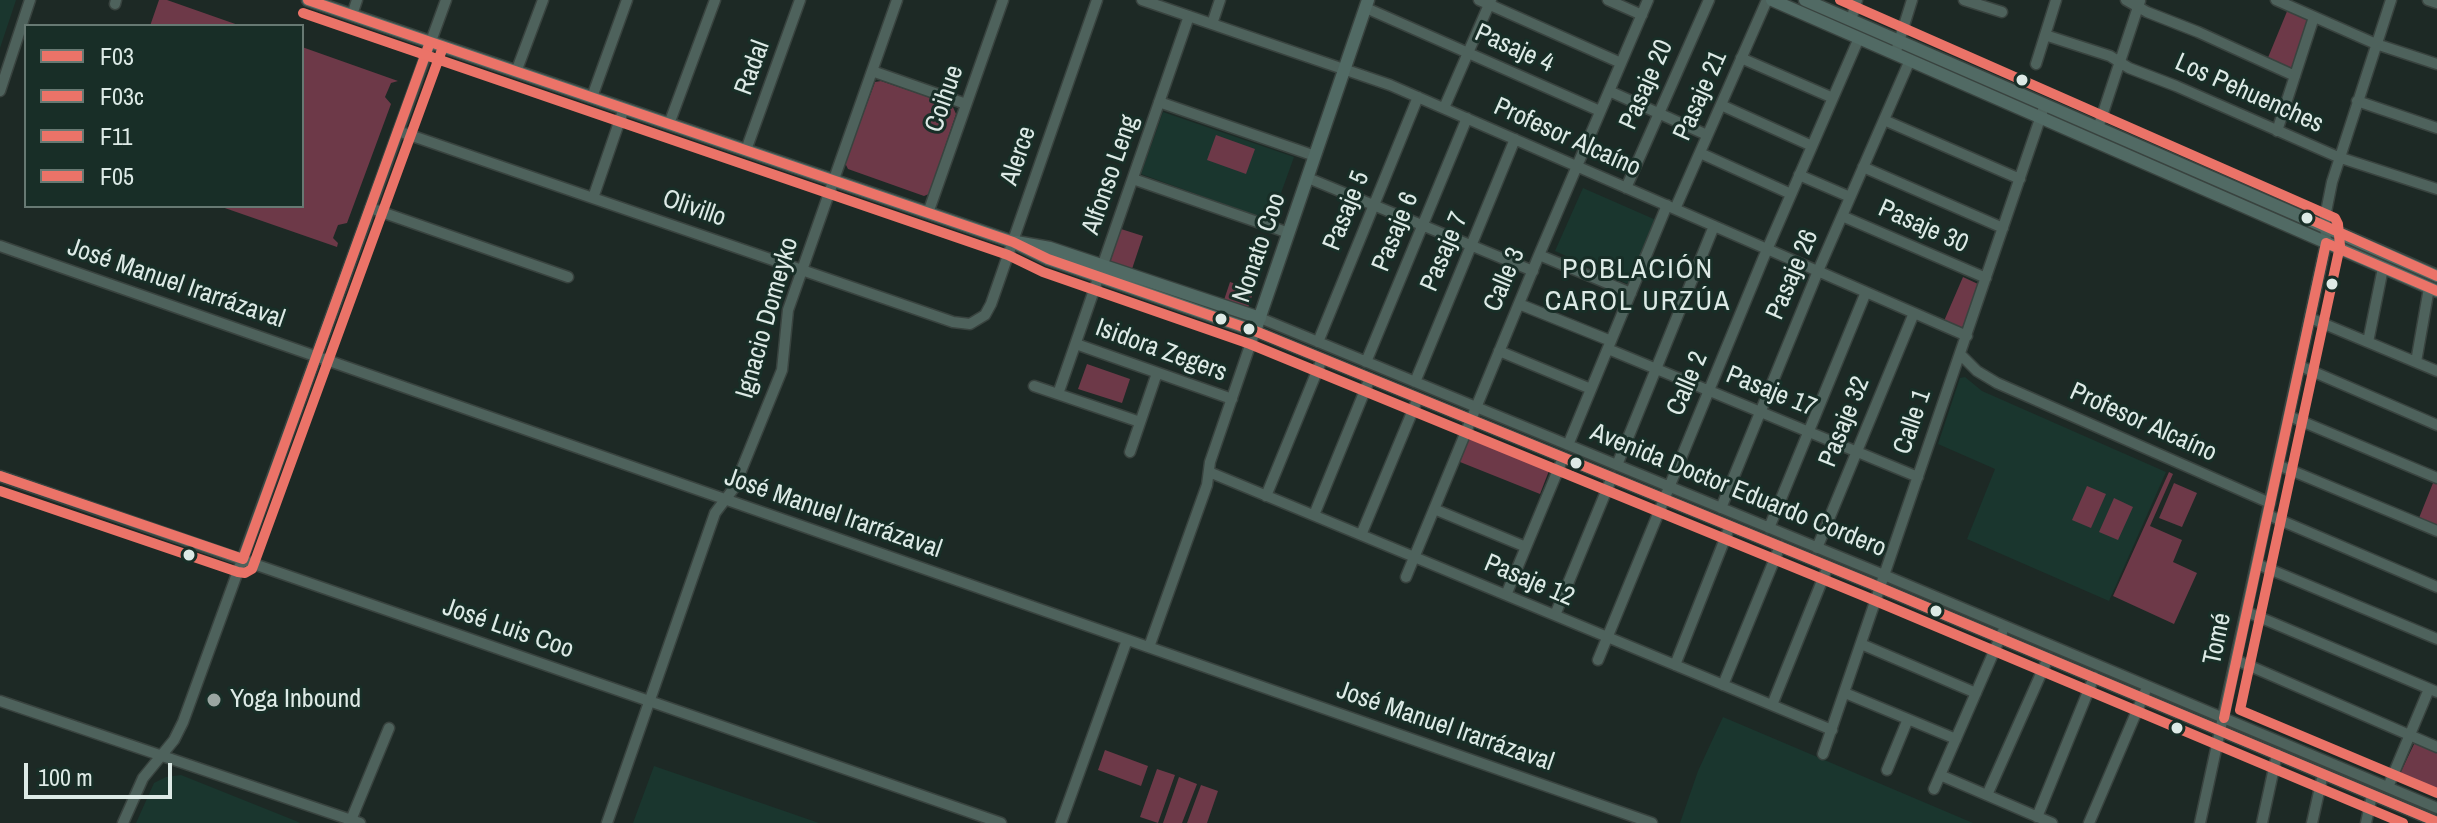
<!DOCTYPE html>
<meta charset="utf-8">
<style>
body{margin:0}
#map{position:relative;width:2437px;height:823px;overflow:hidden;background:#1d2925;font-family:"Archivo Narrow",sans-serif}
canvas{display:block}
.legend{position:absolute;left:24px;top:24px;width:280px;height:184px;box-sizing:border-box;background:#182e27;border:2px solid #677973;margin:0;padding:10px 14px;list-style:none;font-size:24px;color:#ddeae6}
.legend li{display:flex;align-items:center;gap:16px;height:40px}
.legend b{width:40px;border:2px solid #677973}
.scale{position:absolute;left:24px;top:763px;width:148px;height:36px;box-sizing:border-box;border:4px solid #ddeae6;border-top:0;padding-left:10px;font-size:24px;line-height:28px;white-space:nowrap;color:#ddeae6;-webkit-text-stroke:6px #182e27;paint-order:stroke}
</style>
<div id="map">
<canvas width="2437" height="823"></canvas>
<ul class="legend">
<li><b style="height:10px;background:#eb7368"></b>F03</li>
<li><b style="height:10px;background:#eb7368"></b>F03c</li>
<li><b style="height:10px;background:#eb7368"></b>F11</li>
<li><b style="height:10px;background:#eb7368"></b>F05</li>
</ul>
<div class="scale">100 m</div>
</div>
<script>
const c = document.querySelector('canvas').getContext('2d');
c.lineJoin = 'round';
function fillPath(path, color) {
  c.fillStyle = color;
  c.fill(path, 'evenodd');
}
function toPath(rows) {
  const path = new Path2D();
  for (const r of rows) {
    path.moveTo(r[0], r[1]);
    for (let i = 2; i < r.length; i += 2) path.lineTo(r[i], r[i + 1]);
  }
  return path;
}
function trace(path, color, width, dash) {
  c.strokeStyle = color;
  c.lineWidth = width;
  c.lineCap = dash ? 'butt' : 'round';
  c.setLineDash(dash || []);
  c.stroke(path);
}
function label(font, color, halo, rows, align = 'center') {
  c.font = font + ' "Archivo Narrow",sans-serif';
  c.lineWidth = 6;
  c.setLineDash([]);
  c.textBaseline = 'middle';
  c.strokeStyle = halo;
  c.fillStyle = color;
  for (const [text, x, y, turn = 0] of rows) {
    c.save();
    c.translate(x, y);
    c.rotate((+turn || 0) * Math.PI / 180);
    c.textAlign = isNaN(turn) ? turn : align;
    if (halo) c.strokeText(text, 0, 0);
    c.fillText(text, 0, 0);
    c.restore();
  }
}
fillPath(toPath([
 [0,0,16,0,0,48],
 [1163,112,1294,157,1271,221,1141,174],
 [1583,188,1656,220,1628,284,1555,251],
 [1965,377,1982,391,2166,472,2109,601,1967,539,1995,469,1938,444,1960,378],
 [1723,717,1973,823,1680,823,1698,771],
 [654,766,819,823,633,823],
 [181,775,296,821,300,823,136,823,154,783,166,777]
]), '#1a362e');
fillPath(toPath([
 [159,0,167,0,241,26,150,26],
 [2288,9,2310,19,2291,71,2267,60],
 [302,47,398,81,391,83,385,97,391,104,347,223,338,225,333,238,338,243,337,247,219,206,302,206],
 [881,81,952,105,956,114,929,194,924,196,848,169,845,163,875,82],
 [1216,135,1255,149,1246,174,1207,160],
 [1121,229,1143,236,1132,269,1110,262],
 [1963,277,1978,284,1962,329,1944,321],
 [1230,282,1254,290,1248,308,1224,300],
 [1087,364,1130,379,1122,403,1078,389],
 [1472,431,1552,463,1540,494,1460,462],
 [2169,472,2173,474,2150,526,2182,540,2173,562,2197,573,2174,624,2113,596],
 [2435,478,2437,479,2437,526,2419,518],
 [2174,483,2197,493,2182,527,2159,518],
 [2087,486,2106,494,2091,528,2072,520],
 [2114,498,2133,507,2118,540,2099,532],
 [2415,742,2437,752,2437,797,2397,780],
 [1105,750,1148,766,1141,786,1098,770],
 [1157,769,1175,775,1158,823,1140,817],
 [1179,777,1197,784,1182,823,1163,823],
 [1201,785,1218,791,1207,823,1187,823]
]), '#6d3948');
const minor = toPath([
 [1142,0,1390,85,1967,336],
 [1479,0,1621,63],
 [1608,0,1642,15],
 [1964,0,2002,12],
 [2126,0,2147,12,2198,32,2295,76],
 [2276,0,2376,44,2437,64],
 [2428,0,2437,3],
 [115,4,116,0],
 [1366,8,1600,111],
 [352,15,357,0],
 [1851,20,1857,0],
 [1212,24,1220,0],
 [2045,35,2110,56,2129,68,2176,86,2338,157,2437,189],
 [1897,48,1912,0],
 [1741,58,1833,98],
 [2036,64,2056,0],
 [872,71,966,104],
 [516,72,543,0],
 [0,91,30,0],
 [1609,91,1707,135],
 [592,97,627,0],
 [2357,101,2437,128],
 [1159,102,1315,156],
 [1721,105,1812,146],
 [1444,108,1491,0],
 [1884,120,2020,179],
 [669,124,715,0],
 [2098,128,2140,1],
 [398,131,953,322,970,324,985,315,991,304,1097,0],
 [2277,131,2314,17],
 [746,150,800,0],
 [1700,153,1791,194],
 [1863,167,2003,228],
 [1799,175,1850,197],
 [1308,178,1533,271],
 [1133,179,1289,233],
 [1626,188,1709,0],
 [593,198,624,108],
 [370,208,568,277],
 [1675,209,1767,0],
 [928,213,1003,0],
 [1842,216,1986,278],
 [0,246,1652,823],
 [1539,255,1631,293],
 [1519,304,1611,341],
 [1260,318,1884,575,2437,808],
 [2310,318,2437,371],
 [1318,342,1418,97],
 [2368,342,2383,268],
 [1076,344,1232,399],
 [1608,349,1918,477],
 [1499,351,1591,389],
 [1960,354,1977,371,1997,383,2270,503],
 [1366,362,1467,118],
 [2416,362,2429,288],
 [2300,366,2437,425],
 [1415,382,1515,139],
 [1034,386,1140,422],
 [1058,394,1189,16],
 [2289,416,2437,478],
 [1568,445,1667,205],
 [1130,452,1157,373],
 [1617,465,1714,226],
 [2278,465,2437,531],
 [1209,472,1832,730],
 [0,476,1001,823],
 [1266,496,1322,359],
 [1721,508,1818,271,1910,60],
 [1434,509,1526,547],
 [1314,515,1370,378],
 [2268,515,2437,587],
 [1769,528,1866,292],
 [1361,535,1418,398],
 [1817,548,1914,313],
 [2257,564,2437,639],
 [1406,577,1539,255,1648,0],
 [1506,595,1563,458],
 [2247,612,2437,692],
 [1555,615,1612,477],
 [1861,644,1976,693],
 [1149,647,1207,485,1210,462,1255,331,1869,583,2437,822],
 [1598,660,1763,259,1859,38],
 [2236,660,2437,747],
 [1675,665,1730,526],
 [1723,685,1780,546],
 [1845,693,1956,739],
 [0,701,360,823],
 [1772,705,1828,566],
 [1823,754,2043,110],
 [1887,770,1908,719],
 [1940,775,2052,823],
 [2388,787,2429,689],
 [1934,789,2002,633],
 [1987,795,2048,658],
 [2037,817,2094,677],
 [351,820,389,728],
 [123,823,143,778,174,740,183,722,446,0],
 [607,823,715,513,734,488,782,370,788,310,897,0],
 [1061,823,1127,640],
 [2089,823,2145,692],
 [2200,823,2326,243,2325,217,2332,182,2391,0],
 [2262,823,2277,754],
 [2312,823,2323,774],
 [2366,823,2372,795]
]);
const major = toPath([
 [308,0,1013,242,1048,259,1255,331,1368,0],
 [1772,0,2437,291],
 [1805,0,2437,276],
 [1016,242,1050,248,1260,318]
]);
trace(minor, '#39433f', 13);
trace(major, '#39433f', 15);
trace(minor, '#4e625c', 10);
trace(major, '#516a64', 12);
trace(toPath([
 [308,0,1013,242,1048,259,1255,331,1869,583,2437,822],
 [0,476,243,559,430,42]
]), '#eb7368', 10);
trace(toPath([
 [303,13,1008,255,1043,272,1250,344,1864,596,2403,823],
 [0,491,238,572,245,573,252,569,443,47]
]), '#eb7368', 10);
trace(toPath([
 [1840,0,2335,218,2338,224,2340,246,2240,710,2437,793],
 [2307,218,2437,276]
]), '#eb7368', 10);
trace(toPath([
 [2224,718,2326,243,2437,291]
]), '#eb7368', 10);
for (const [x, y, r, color] of [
 [2022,80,7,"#ddeae6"],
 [2307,218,7,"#ddeae6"],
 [2332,284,7,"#ddeae6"],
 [1221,319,7,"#ddeae6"],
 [1249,329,7,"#ddeae6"],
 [1576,463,7,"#ddeae6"],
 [189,555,7,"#ddeae6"],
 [1936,611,7,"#ddeae6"],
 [214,700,8,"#9aa6a2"],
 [2177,728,7,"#ddeae6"]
]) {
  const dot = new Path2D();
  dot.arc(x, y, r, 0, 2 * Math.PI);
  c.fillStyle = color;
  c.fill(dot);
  trace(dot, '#182e27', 3);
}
label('26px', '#ddeae6', '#182e27', [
 ["Pasaje 4",1514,49,24],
 ["Radal",753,68,-70],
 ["Pasaje 20",1647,85,-66],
 ["Los Pehuenches",2249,94,24],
 ["Pasaje 21",1701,96,-66],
 ["Coihue",945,99,-71],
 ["Profesor Alcaíno",1567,138,24],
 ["Alerce",1019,156,-71],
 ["Alfonso Leng",1111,175,-71],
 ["Olivillo",694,209,19],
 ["Pasaje 5",1347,211,-68],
 ["Pasaje 30",1923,227,24],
 ["Pasaje 6",1396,232,-68],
 ["Nonato Coo",1260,248,-71],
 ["Pasaje 7",1445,252,-67],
 ["Pasaje 26",1793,275,-67],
 ["Calle 3",1505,280,-67],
 ["José Manuel Irarrázaval",176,284,19],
 ["Ignacio Domeyko",768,318,-74],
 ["Isidora Zegers",1161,351,20],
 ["Calle 2",1688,384,-67],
 ["Pasaje 17",1771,392,22],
 ["Pasaje 32",1845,422,-68],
 ["Calle 1",1913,422,-71],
 ["Profesor Alcaíno",2143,423,24],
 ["Avenida Doctor Eduardo Cordero",1738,491,22],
 ["José Manuel Irarrázaval",833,514,19],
 ["Pasaje 12",1529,581,23],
 ["José Luis Coo",508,629,19],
 ["Tomé",2218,639,-78],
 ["José Manuel Irarrázaval",1445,727,19]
]);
label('26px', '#ddeae6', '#182e27', [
 ["Yoga Inbound",230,700]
], 'left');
c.letterSpacing = '2px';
label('28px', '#ddeae6', '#182e27', [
 ["POBLACIÓN",1638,270],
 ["CAROL URZÚA",1638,302]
]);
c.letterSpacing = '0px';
</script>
